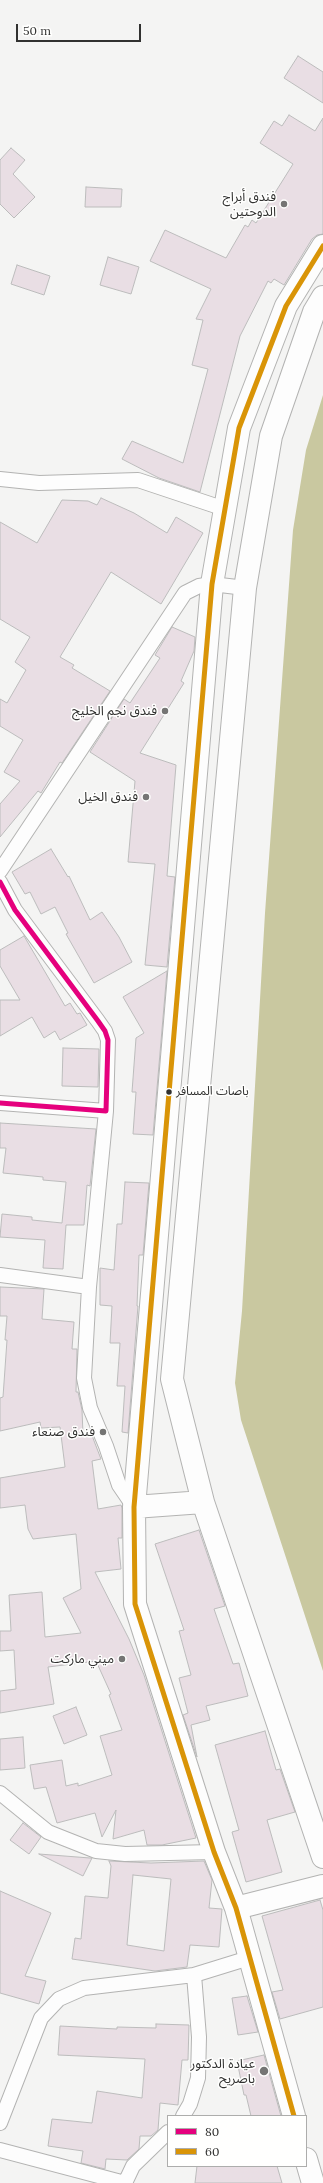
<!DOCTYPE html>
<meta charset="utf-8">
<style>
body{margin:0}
#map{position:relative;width:323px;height:2183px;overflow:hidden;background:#f4f4f3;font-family:Lora,serif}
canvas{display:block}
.legend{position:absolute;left:167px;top:2115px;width:140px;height:52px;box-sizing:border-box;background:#fffffe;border:1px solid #adadac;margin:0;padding:5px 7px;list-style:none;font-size:12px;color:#313130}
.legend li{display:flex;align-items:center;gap:8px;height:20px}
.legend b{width:20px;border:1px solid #adadac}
.scale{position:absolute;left:16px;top:24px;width:125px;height:18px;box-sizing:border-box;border:2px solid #313130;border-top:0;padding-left:5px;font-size:12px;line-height:14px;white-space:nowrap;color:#313130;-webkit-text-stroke:3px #fffffe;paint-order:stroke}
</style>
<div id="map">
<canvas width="323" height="2183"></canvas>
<ul class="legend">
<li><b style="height:5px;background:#e5007d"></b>80</li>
<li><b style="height:5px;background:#d99407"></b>60</li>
</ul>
<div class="scale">50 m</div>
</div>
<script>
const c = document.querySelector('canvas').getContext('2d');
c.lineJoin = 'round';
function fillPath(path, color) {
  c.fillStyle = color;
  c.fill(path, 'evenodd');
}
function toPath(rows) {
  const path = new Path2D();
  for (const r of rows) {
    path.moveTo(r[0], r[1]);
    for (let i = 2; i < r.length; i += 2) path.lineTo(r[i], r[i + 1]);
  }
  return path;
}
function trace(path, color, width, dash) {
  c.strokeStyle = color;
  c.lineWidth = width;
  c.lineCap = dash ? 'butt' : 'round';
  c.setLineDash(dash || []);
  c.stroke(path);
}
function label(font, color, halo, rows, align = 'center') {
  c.font = font + ' Lora,"Noto Sans Arabic",serif';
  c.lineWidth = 3;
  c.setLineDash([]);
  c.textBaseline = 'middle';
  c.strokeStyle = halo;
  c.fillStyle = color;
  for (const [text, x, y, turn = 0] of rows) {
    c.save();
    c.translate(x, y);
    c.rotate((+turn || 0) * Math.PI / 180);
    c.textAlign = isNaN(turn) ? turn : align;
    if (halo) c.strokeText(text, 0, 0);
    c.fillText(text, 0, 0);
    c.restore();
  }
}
fillPath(toPath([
 [323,395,323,1671,241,1420,235,1383,242,1311,265,913,293,530,306,450]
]), '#c9c8a0');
const building = toPath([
 [298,56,323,72,323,103,284,78,298,56],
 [289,115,315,131,323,118,323,234,317,235,312,239,284,285,274,279,271,283,268,281,240,336,200,492,159,478,122,459,132,441,183,463,208,369,192,365,203,320,196,319,211,289,150,261,165,230,226,258,245,225,248,227,252,220,256,223,293,164,260,143,274,121,282,126,289,115],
 [11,148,25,160,13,174,35,197,14,218,0,204,0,160,11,148],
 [86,187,122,189,121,207,85,207,86,187],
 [108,257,139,267,131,294,100,285,108,257],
 [17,265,50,276,44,295,11,284,17,265],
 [101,498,134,513,167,533,176,517,203,533,161,604,111,572,60,657,74,665,72,668,110,691,62,763,60,762,41,793,38,791,0,837,0,804,20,781,4,772,23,740,0,726,0,699,7,703,26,670,15,662,30,637,0,619,0,522,37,543,62,500,88,501,97,505,101,498],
 [172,627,195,637,194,651,181,681,184,683,140,753,176,765,167,876,175,877,167,967,145,965,155,864,128,862,135,781,90,752,124,699,130,703,160,658,155,655,172,627],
 [51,849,68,877,69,876,90,920,102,912,119,937,132,962,94,983,66,934,68,933,55,907,41,914,30,892,25,894,12,872,51,849],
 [24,936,65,1006,70,1003,77,1014,80,1013,87,1025,60,1040,55,1031,44,1038,32,1017,0,1036,0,1000,20,1000,0,966,0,950,24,936],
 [167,971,153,1135,133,1134,136,1092,132,1092,136,1038,144,1033,123,997,167,971],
 [63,1048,99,1049,98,1087,62,1086,63,1048],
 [0,1123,96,1129,90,1186,87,1185,84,1225,66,1225,63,1269,43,1268,45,1240,0,1237,2,1214,32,1217,32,1220,62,1223,66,1182,43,1180,43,1177,3,1173,6,1148,0,1148,0,1123],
 [125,1182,149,1183,143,1255,139,1255,137,1306,138,1306,128,1433,122,1432,125,1386,117,1386,120,1343,110,1343,112,1306,100,1305,100,1268,114,1270,117,1224,122,1224,125,1182],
 [0,1287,44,1289,42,1319,74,1322,72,1349,77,1349,76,1392,78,1392,82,1410,83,1434,91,1433,101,1459,92,1461,98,1509,121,1505,122,1508,122,1538,118,1538,121,1569,95,1572,129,1639,144,1675,196,1838,162,1845,147,1845,144,1830,113,1839,116,1810,102,1837,95,1813,57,1823,46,1787,34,1789,30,1765,62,1760,66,1786,78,1783,78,1786,112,1775,100,1736,122,1730,109,1695,111,1694,96,1661,48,1667,54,1704,0,1713,0,1691,16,1689,14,1650,0,1651,0,1631,11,1631,9,1595,42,1592,45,1637,81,1633,63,1598,81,1589,76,1534,33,1539,28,1529,25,1505,0,1508,0,1478,65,1467,60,1427,41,1428,40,1422,0,1431,0,1398,3,1397,7,1340,5,1340,7,1316,0,1316,0,1287],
 [199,1530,225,1606,214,1609,233,1664,239,1663,248,1696,206,1706,210,1720,191,1725,197,1757,183,1715,188,1713,179,1678,191,1675,179,1631,184,1630,155,1544,199,1530],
 [76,1707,87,1735,64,1744,53,1716,76,1707],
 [265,1731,276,1770,280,1769,295,1812,267,1820,282,1872,246,1882,232,1832,239,1830,215,1745,265,1731],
 [23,1737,25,1768,0,1770,0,1739,23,1737],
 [23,1823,41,1837,29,1854,10,1840,23,1823],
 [39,1854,90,1858,92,1858,83,1876,39,1854],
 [109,1861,151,1863,204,1861,212,1880,209,1908,222,1909,219,1947,190,1945,187,1967,155,1971,72,1959,75,1938,81,1939,85,1896,108,1898,111,1866,109,1861],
 [133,1875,171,1879,164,1951,127,1945,133,1875],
 [0,1891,51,1913,25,1976,46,1981,39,2004,0,1993,0,1891],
 [320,1900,323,1910,323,2007,280,2019,272,1992,283,1990,262,1916,320,1900],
 [247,1996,258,2032,238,2035,232,1998,247,1996],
 [156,2024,189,2025,188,2060,182,2060,178,2105,160,2103,158,2130,151,2136,140,2136,139,2149,127,2160,106,2159,105,2169,81,2163,83,2151,48,2146,52,2119,92,2123,97,2091,142,2098,145,2059,58,2055,60,2026,117,2029,117,2027,156,2028,156,2024],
 [264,2055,281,2116,251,2116,246,2095,244,2095,237,2061,264,2055],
 [197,2166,277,2166,282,2183,195,2183,197,2166]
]);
fillPath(building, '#e9dee4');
trace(building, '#bcbcbc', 1);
const street = toPath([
 [0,479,39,483,138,480,225,509],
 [0,871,185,593,199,586,212,584,245,588],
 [0,882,15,910,98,1021,105,1031,108,1040,106,1111,0,1103],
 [106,1111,89,1287,84,1378,90,1408,106,1446,119,1485,134,1507],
 [0,1275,89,1287],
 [0,1793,48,1832,96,1851,125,1854,214,1852],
 [183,2116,190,2104,198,2078,199,2037,194,1975],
 [0,2123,41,2018,59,1999,84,1988,194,1975,249,1958],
 [0,2150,125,2183],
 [125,2183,133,2166,168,2132]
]);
const highway = toPath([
 [323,297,314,312,271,436,245,588,172,1379,203,1502,323,1857],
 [134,1507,203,1502],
 [236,1908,323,1886],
 [294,2116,236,1908,214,1852,135,1604,134,1507,212,584,239,428,286,306,323,246],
 [306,2159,313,2183]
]);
trace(street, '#b3b3b2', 16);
trace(highway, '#b3b3b2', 24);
trace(street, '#fdfdfd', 14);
trace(highway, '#fdfdfd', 22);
trace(toPath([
 [0,882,15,910,98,1021,105,1031,108,1040,106,1111,0,1103]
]), '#e5007d', 5);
trace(toPath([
 [294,2116,236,1908,214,1852,135,1604,134,1507,212,584,239,428,286,306,323,246]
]), '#d99407', 5);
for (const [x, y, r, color] of [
 [284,204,4,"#757574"],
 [165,711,4,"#757574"],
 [146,797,4,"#757574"],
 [169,1092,3.5,"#313130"],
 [103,1432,4,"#757574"],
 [122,1659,4,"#757574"],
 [264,2071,5,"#757574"]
]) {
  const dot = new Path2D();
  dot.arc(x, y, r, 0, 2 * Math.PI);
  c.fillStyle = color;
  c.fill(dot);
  trace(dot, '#fffffe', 1.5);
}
label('12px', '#313130', '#fffffe', [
 ["باصات المسافر",176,1092]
], 'left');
label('13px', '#313130', '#fffffe', [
 ["فندق أبراج",276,197],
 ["الدوحتين",276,212],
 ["فندق نجم الخليج",157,711],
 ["فندق الخيل",138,797],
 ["فندق صنعاء",95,1432],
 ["ميني ماركت",114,1659],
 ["عيادة الدكتور",255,2064],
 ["باصريح",255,2079]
], 'right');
</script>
